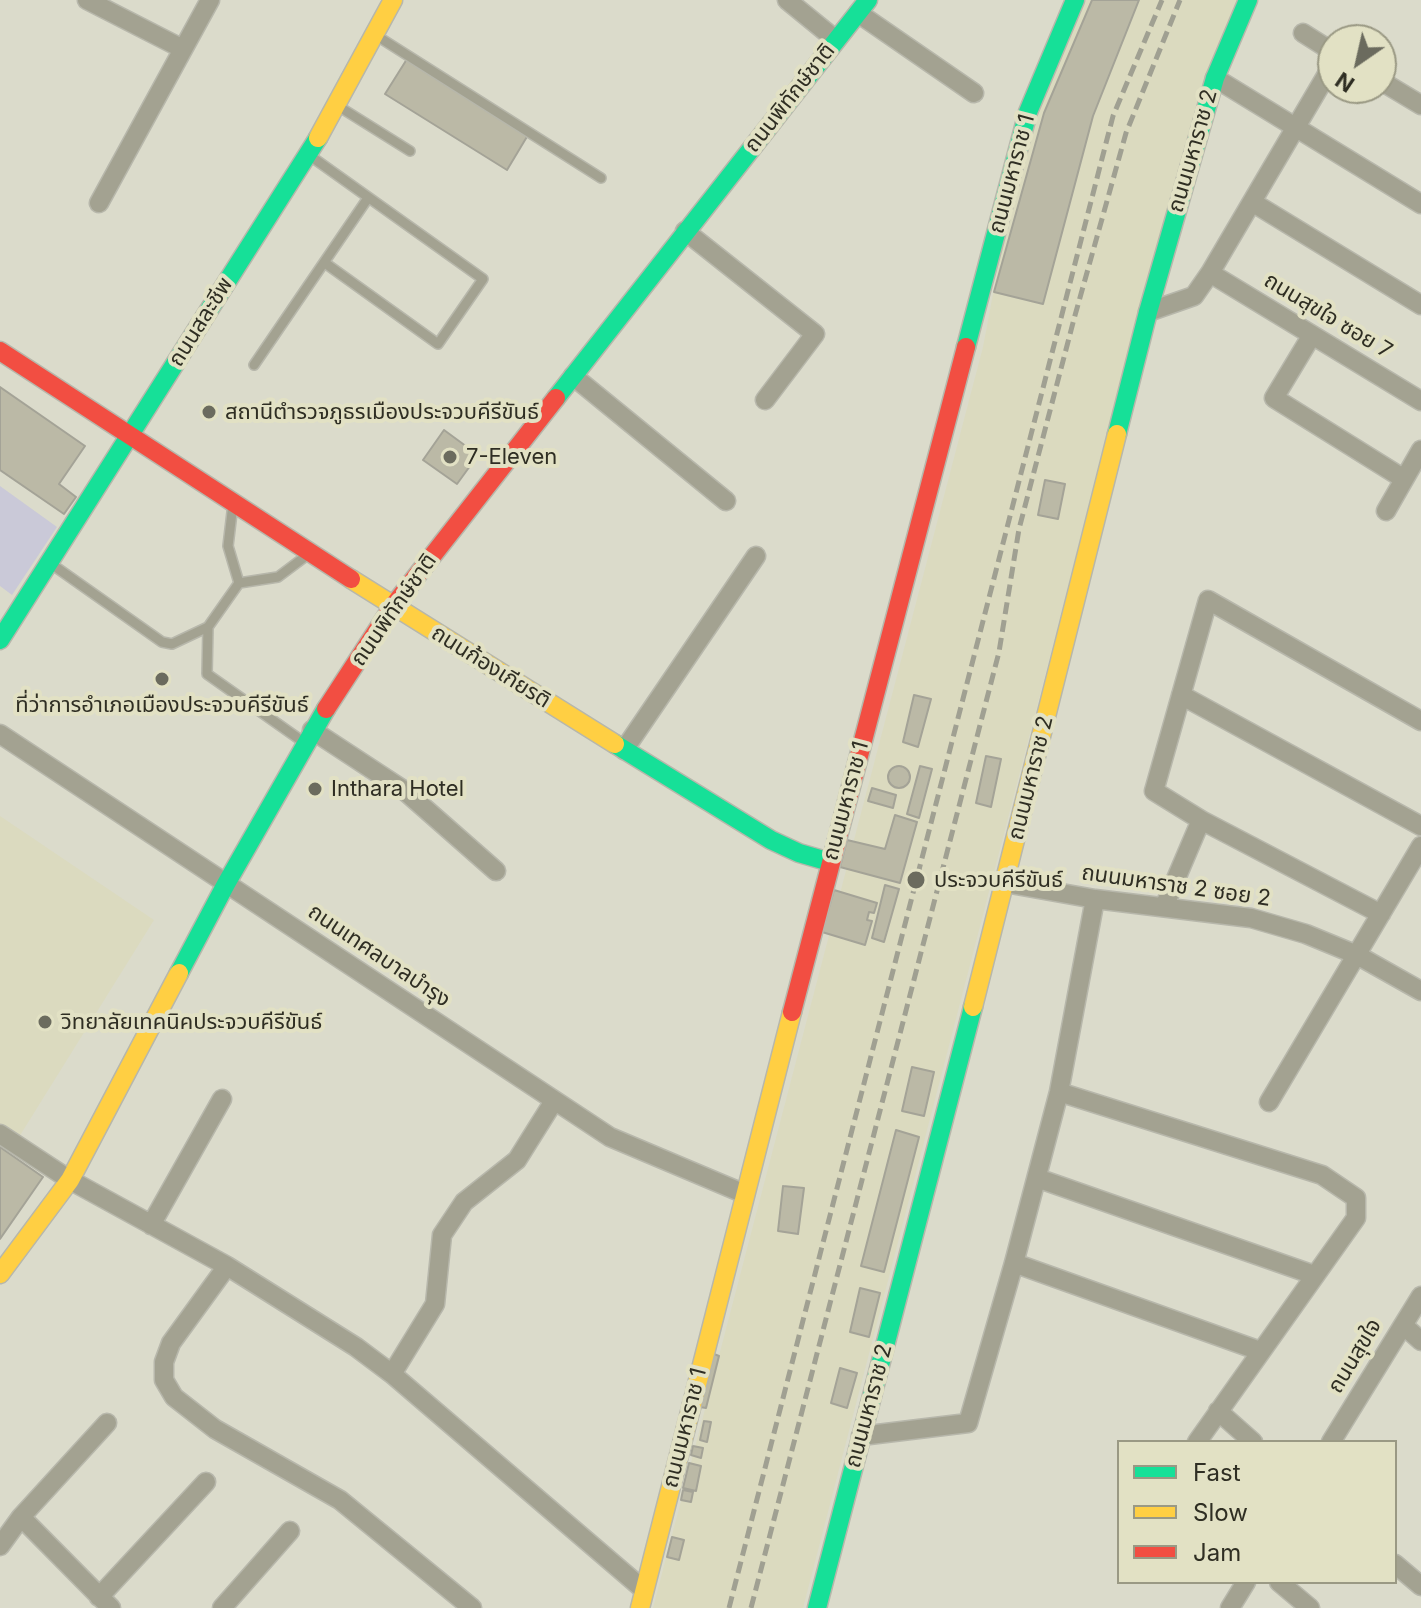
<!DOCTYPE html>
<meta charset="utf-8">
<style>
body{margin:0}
#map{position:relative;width:1421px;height:1608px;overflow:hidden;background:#dbdbcb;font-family:Inter,sans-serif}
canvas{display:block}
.legend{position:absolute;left:1117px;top:1440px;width:280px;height:144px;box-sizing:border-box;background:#e2e1c4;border:2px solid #9a9984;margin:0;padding:10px 14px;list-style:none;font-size:24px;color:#2f2e23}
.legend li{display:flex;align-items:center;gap:16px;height:40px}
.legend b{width:40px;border:2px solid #9a9984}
.north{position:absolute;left:1317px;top:24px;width:80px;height:80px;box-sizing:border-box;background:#e2e1c4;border:2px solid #9a9984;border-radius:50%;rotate:214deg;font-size:22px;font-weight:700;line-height:32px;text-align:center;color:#2f2e23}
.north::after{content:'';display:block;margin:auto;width:28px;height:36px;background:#6b6b5e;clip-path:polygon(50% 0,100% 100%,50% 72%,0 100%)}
</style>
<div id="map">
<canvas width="1421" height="1608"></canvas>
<ul class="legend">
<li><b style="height:10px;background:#16e098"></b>Fast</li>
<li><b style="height:10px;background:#ffcf43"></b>Slow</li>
<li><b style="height:10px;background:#f24e42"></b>Jam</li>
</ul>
<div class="north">N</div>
</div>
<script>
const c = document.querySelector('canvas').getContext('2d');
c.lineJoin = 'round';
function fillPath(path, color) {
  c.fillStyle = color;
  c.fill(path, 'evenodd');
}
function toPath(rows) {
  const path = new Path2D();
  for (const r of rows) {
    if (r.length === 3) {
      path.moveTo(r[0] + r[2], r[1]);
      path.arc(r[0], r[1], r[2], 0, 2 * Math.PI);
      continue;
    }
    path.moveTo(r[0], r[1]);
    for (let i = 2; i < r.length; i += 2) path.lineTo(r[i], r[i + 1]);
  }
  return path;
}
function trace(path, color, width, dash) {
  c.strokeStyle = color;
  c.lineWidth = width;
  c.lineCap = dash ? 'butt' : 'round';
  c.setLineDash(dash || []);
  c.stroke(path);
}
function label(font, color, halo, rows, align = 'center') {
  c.font = font + ' Inter,"Noto Sans Thai",sans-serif';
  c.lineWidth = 8;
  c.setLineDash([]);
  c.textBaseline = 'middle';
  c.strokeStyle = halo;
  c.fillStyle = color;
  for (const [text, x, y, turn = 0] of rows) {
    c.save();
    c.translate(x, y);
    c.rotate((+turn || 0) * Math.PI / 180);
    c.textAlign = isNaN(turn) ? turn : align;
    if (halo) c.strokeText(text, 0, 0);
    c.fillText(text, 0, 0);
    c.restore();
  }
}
fillPath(toPath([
 [1086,0,1237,0,1136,325,803,1608,653,1608,983,347,1001,252,1037,115],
 [0,816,154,920,19,1137,0,1124]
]), '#dbdabf');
fillPath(toPath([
 [0,486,57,527,12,595,0,586]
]), '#cac9d8');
const building = toPath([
 [1092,0,1139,0,1093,116,1043,304,994,292,1044,113,1092,0],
 [407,59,528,135,507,170,385,94,407,59],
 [0,387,85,446,59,484,76,497,64,514,0,470,0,387],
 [444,430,478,455,457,484,423,460,444,430],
 [1045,480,1065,484,1058,519,1038,515,1045,480],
 [914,695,931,699,918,747,903,742,914,695],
 [986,756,1001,759,991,807,976,803,986,756],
 [899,777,11],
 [920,766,932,769,919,818,907,814,920,766],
 [872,788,896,795,893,808,868,801,872,788],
 [895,815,917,822,900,883,840,867,847,840,885,849,895,815],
 [885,885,899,889,884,942,872,938,885,885],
 [834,890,877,903,874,913,869,912,867,920,872,921,865,945,822,932,834,890],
 [912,1067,934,1072,924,1116,902,1111,912,1067],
 [896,1130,919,1137,884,1272,861,1266,896,1130],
 [0,1147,43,1177,0,1239,0,1147],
 [783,1186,804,1188,798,1234,778,1231,783,1186],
 [860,1288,880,1293,869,1337,850,1332,860,1288],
 [714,1354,719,1356,706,1408,700,1407,714,1354],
 [840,1368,857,1373,847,1408,831,1403,840,1368],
 [704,1421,711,1422,707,1442,700,1440,704,1421],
 [693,1446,703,1448,701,1458,691,1455,693,1446],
 [689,1463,701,1466,696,1491,683,1488,689,1463],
 [683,1490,693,1492,691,1502,681,1500,683,1490],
 [672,1537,684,1540,679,1560,667,1557,672,1537]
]);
fillPath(building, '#bbb9a6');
trace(building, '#a4a397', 2);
const lane = toPath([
 [377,36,601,178],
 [338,106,410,151],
 [309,155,483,279,438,344,325,263],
 [254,365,368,198],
 [233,504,228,546,239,583],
 [50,563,162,642,172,644,208,627,239,583,278,577,310,553],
 [208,627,207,674,302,741]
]);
const street = toPath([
 [87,0,183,49],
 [787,0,836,40],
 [858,13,974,93],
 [1303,33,1333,52],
 [1215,78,1421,204],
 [1381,81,1421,105],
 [1252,202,1421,305],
 [99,203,210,0],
 [685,231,815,334,765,400],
 [1210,273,1421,401],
 [1148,312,1194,296,1210,273,1333,64],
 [1312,335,1274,398,1404,479],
 [573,376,726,501],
 [1386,511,1421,450],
 [1181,695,1421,826],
 [312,730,405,791,496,871],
 [0,734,610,1137,745,1194],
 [624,750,756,556],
 [1201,820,1154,791,1208,600,1421,721],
 [1005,883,1095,899,1251,918,1306,934,1357,955,1421,991],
 [1164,907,1201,820,1381,914],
 [1059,1092,1322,1175,1356,1198,1356,1218,1197,1442],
 [1269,1102,1421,846],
 [0,1134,70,1180,227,1266,356,1347,392,1374,644,1590],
 [1037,1178,1314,1275],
 [151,1225,222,1099],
 [1014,1263,1260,1351],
 [227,1266,171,1343,164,1362,164,1380,174,1397,215,1429,340,1500,472,1608],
 [1403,1325,1421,1341],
 [392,1374,435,1304,442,1235,464,1202,517,1160,554,1101],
 [1218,1411,1253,1442],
 [861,1436,968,1423,1014,1263,1059,1092,1095,899],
 [1331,1442,1421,1296],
 [21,1517,111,1608],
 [0,1546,21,1517,107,1423],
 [1395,1564,1421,1586],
 [1279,1582,1310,1608],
 [99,1597,206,1482],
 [222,1608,290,1531],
 [1230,1608,1246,1582]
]);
const fast = toPath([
 [966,347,1028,112,1075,0],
 [556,398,868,0],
 [1117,434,1148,312,1215,78,1248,0],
 [0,640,318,138],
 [615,744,771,840,799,853,830,862],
 [179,973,226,884,326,709],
 [817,1608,973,1007]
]);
const slow = toPath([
 [318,138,393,0],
 [351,579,615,744],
 [973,1007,1117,434],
 [0,1274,70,1180,179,973],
 [640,1608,792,1012]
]);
const jam = toPath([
 [0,351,351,579],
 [326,709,393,606,556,398],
 [792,1012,966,347]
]);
trace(lane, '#b7b7ab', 12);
trace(street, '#b7b7ab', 21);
trace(fast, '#b7b7ab', 21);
trace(slow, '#b7b7ab', 21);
trace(jam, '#b7b7ab', 21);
trace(lane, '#a3a291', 9);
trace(street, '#a3a291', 18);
trace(fast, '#16e098', 18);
trace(slow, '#ffcf43', 18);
trace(jam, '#f24e42', 18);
trace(toPath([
 [729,1608,1113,116,1162,0],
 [751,1608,999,652,1019,529,1074,319,1126,133,1180,0]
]), '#a0a092', 5, [12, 6]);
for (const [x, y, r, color] of [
 [209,412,8,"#6b6b5e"],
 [450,457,8,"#6b6b5e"],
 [162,679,8,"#6b6b5e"],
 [315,789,8,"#6b6b5e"],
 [916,880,10,"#6b6b5e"],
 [45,1022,8,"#6b6b5e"]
]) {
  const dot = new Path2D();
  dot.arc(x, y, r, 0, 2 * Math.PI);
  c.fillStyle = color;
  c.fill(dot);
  trace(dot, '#e2e1c4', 3);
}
label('22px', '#2f2e23', '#e2e1c4', [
 ["ถนนพิทักษ์ชาติ",790,98,-52],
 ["ถนนมหาราช 2",1193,151,-74],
 ["ถนนมหาราช 1",1012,174,-75],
 ["ถนนสุขใจ ซอย 7",1328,316,31],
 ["ถนนสละชีพ",201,322,-58],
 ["ถนนพิทักษ์ชาติ",394,610,-55],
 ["ถนนก้องเกียรติ",491,667,32],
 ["ถนนมหาราช 2",1031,778,-76],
 ["ถนนมหาราช 1",846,801,-75],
 ["ถนนมหาราช 2 ซอย 2",1176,886,8],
 ["ถนนเทศลบาลบำรุง",379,956,34],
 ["ถนนสุขใจ",1355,1356,-59],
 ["ถนนมหาราช 2",869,1406,-75],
 ["ถนนมหาราช 1",685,1428,-76]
]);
label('22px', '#2f2e23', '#e2e1c4', [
 ["สถานีตำรวจภูธรเมืองประจวบคีรีขันธ์",225,412],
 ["7-Eleven",466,457],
 ["ที่ว่าการอำเภอเมืองประจวบคีรีขันธ์",162,705,"center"],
 ["Inthara Hotel",331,789],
 ["ประจวบคีรีขันธ์",934,880],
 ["วิทยาลัยเทคนิคประจวบคีรีขันธ์",61,1022]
], 'left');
</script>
